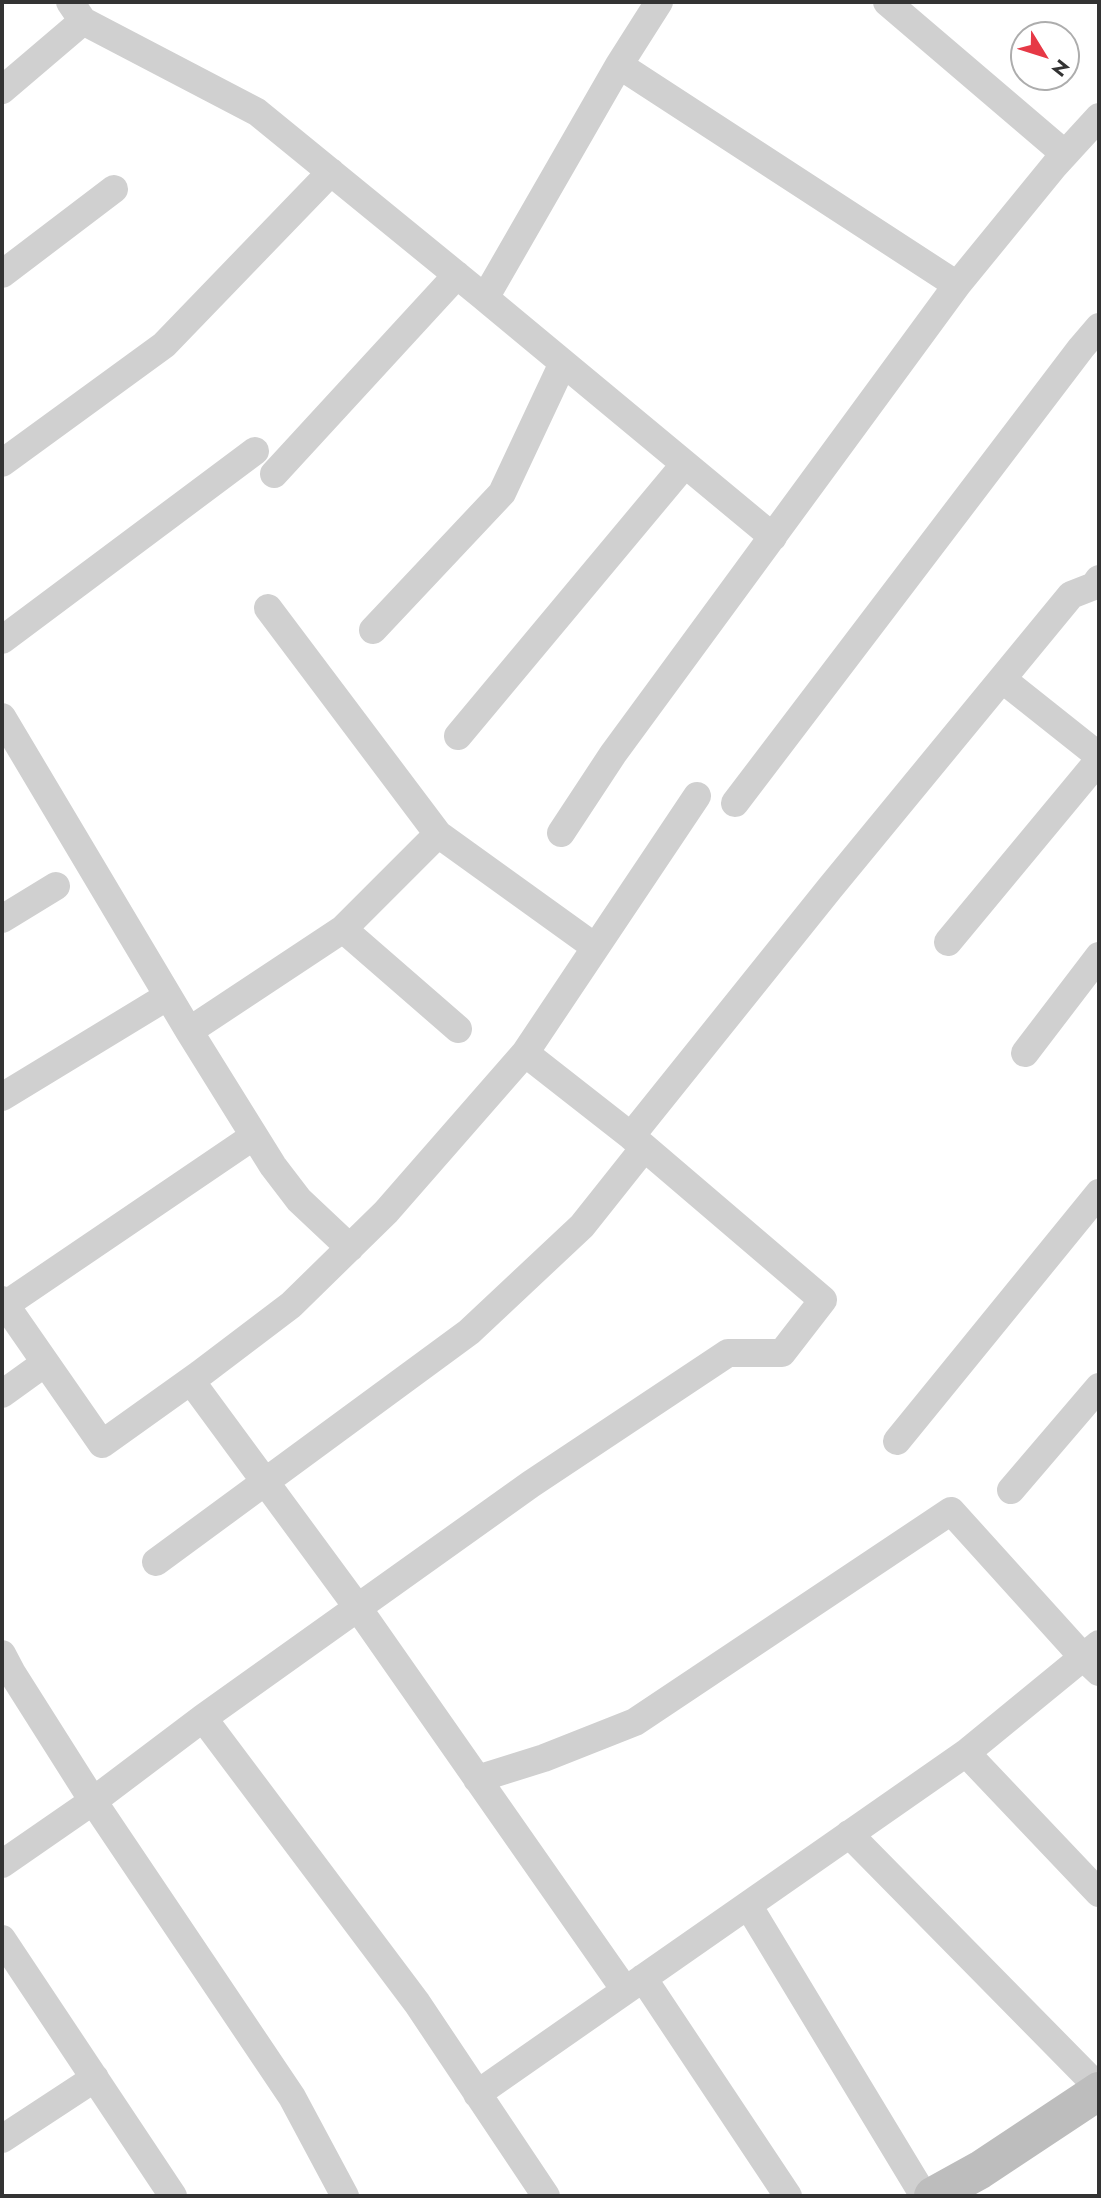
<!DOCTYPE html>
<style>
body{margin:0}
#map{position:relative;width:1101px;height:2198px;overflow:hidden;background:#fff;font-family:Jost,sans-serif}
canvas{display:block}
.frame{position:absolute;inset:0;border:4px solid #333;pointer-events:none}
.north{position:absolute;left:1010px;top:21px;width:70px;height:70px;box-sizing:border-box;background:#fff;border:2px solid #adadad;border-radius:50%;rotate:128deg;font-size:19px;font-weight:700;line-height:28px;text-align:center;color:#333}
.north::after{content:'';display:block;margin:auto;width:24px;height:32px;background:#e63946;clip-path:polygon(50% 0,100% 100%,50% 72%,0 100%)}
</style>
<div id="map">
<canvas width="1101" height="2198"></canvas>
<div class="frame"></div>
<div class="north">N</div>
</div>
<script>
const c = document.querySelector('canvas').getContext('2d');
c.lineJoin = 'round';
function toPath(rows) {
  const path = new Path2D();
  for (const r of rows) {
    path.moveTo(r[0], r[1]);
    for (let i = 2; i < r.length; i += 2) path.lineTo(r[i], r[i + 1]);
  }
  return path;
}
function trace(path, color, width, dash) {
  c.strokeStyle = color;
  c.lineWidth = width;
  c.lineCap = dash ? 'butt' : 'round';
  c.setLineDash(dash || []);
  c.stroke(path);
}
trace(toPath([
 [659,2,619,65,957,285],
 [887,2,1065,154],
 [83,21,257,112,485,298,619,65],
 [2,90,83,21,70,2],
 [2,274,114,189],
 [485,298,773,537],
 [2,463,164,345,331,172],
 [274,474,457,275],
 [268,608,438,834,595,947],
 [373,630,502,493,563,363],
 [2,640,255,451],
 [1002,679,1099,756],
 [2,717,189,1031,273,1166,299,1200,350,1248],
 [458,736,685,464],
 [735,803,1081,348,1099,327],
 [561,833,613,754,957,285,1055,165,1099,117],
 [2,919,56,886],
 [343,929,458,1029],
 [948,942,1099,760],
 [189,1031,343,929,438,834],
 [1025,1053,1099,956],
 [2,1097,168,996],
 [631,1136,830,888,1071,595,1094,586,1099,579],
 [2,1300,102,1444,200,1374,291,1305,386,1212,525,1053,697,796],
 [5,1305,254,1136],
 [191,1381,358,1608,625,1990],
 [2,1394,45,1363],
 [897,1441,1099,1193],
 [1011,1490,1099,1387],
 [156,1562,469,1332,582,1226,644,1148],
 [2,1654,12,1673,93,1801,292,2097,345,2196],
 [203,1718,417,2003,546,2196],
 [966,1753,1099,1893],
 [477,1779,544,1758,635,1722,951,1511,1083,1657,1099,1672],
 [849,1834,1099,2088],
 [2,1864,93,1801,203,1718,531,1484,728,1353,782,1353,823,1300,631,1136,525,1053],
 [748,1905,924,2196],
 [2,1939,173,2196],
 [643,1978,788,2196],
 [477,2094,966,1753,1099,1644],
 [2,2139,95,2078]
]), '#d0d0d0', 28);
trace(toPath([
 [933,2196,980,2170,1099,2091]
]), '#bdbdbd', 38);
</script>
